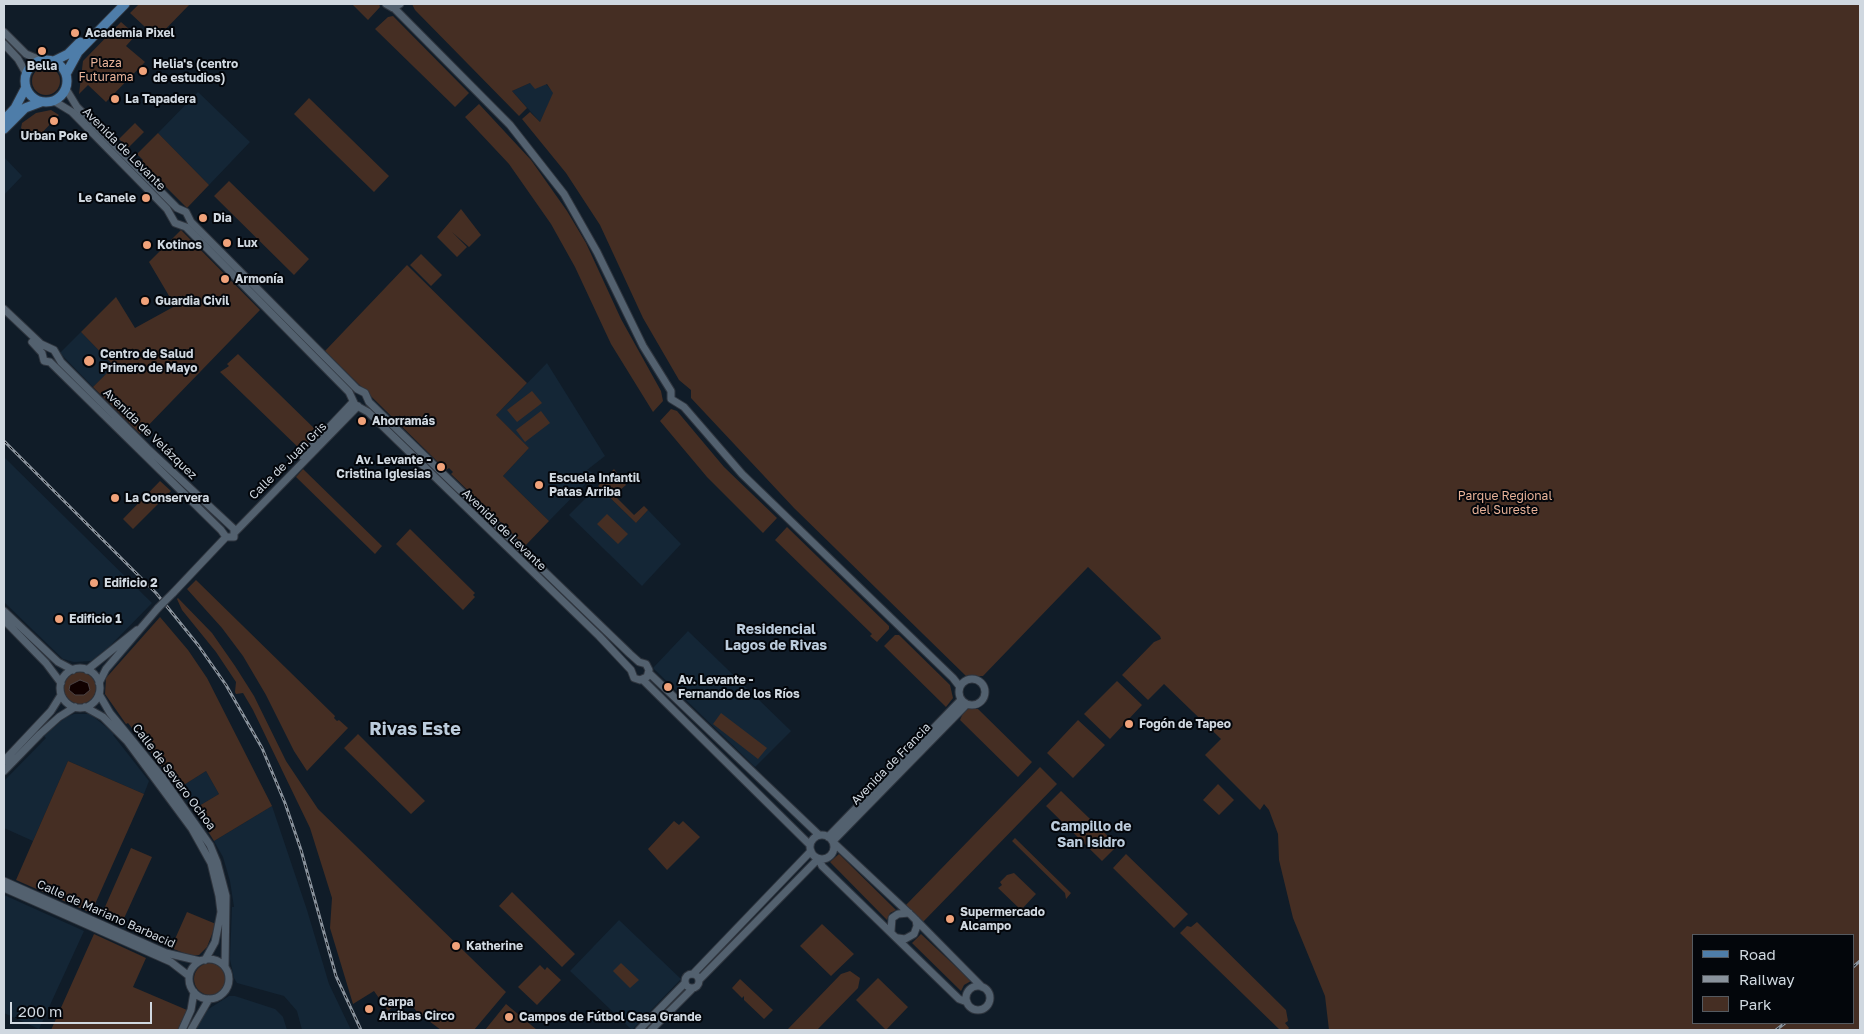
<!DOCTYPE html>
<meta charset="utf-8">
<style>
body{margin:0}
#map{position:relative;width:1864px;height:1034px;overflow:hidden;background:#101c28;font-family:"Golos Text",sans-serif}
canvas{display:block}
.frame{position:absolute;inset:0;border:5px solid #d0d8e0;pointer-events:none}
.legend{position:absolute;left:1692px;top:934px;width:162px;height:90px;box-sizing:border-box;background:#03060b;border:1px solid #555a60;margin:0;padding:6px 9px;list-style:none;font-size:15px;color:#d0d8e0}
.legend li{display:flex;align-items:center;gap:10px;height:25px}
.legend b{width:25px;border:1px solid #555a60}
.scale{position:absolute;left:10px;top:1002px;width:142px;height:22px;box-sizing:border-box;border:2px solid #d0d8e0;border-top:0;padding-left:6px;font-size:15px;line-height:18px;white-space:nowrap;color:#d0d8e0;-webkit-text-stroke:4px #03060b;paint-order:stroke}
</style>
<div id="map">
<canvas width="1864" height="1034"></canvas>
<div class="frame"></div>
<ul class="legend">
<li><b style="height:6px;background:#4e7da9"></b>Road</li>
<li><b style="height:6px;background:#89929c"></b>Railway</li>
<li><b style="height:14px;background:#452e23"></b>Park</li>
</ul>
<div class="scale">200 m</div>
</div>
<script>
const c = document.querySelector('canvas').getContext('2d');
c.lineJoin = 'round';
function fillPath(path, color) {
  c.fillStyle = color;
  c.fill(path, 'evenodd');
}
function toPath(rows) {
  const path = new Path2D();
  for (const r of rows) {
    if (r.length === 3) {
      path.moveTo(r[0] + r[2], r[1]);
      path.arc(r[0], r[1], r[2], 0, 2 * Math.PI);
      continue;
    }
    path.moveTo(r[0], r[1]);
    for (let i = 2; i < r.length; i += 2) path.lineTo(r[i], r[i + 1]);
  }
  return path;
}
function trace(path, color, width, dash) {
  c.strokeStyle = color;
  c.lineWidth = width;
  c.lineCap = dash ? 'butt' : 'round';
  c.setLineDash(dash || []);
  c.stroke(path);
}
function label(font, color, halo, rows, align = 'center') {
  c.font = font + ' "Golos Text",sans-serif';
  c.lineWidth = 4;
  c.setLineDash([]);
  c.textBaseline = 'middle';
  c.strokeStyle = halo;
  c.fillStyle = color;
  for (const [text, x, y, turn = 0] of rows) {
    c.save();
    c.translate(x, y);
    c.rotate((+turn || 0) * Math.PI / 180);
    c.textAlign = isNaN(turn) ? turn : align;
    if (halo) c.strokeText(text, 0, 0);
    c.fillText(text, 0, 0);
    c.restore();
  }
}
fillPath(toPath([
 [530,83,546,84,554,93,540,122,512,91],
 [198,92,250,142,209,185,158,133],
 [4,157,22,176,4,195],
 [81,332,114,366,93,387,60,353],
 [547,363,605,456,587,470,595,474,549,521,503,476,529,448,496,415],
 [4,457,152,603,109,647,91,661,74,662,63,659,4,602],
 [598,486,636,523,648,510,681,544,642,586,569,515],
 [688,631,791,731,755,767,653,668],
 [74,714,90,714,115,734,113,735,149,781,144,794,68,761,33,841,4,828,4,781,46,738,44,736,66,717],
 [206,771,219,794,194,809,179,788],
 [272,806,307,910,329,984,351,1030,302,1030,297,1011,284,996,237,983,234,978,230,959,232,907,234,907,230,881,223,857,214,841],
 [4,895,84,931,39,1029,4,1013],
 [619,920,681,979,632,1030,570,971],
 [229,996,235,996,275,1009,283,1017,287,1030,195,1030,207,1010]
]), '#142636');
fillPath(toPath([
 [139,4,190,4,157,38,130,13],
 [352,4,379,4,380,7,368,20],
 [412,4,1860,4,1860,1030,1329,1030,1325,996,1293,918,1279,860,1278,834,1269,810,1264,804,1260,810,1205,755,1221,739,1164,684,1148,700,1122,675,1154,642,1161,639,1160,636,1088,567,983,676,966,676,794,508,691,398,691,390,679,380,643,318,600,225,566,173,522,119,530,112,540,122,553,93,547,84,535,89,530,83,512,91,527,108,519,116,415,10],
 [1693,935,1853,935,1853,1023,1693,1023],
 [393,16,469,93,455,107,375,29,388,17],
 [121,22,136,35,126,46,145,62,106,102,88,85,79,94,83,61],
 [46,81,14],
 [309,98,389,176,374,192,294,114],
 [479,104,531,160,567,211,586,243,621,319,661,391,663,401,653,412,611,344,575,267,551,224,509,164,465,117],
 [51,110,59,115,34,141,21,128,22,123,36,113],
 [135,123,144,132,128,148,119,139],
 [158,133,209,185,187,208,141,162,143,160,137,154],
 [229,181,309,259,294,275,214,196],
 [461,209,481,235,469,247,452,232,467,247,457,257,437,237],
 [181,230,260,310,140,434,93,387,114,366,81,332,116,297,135,328,175,306,149,262],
 [421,254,442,275,431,286,410,265],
 [407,265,527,383,496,415,529,448,503,476,549,521,525,546,451,474,453,472,449,468,446,470,325,351],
 [238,354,319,433,302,451,220,372,229,366,227,364],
 [532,391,542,403,517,422,507,410],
 [671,409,677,411,724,467,777,518,763,533,707,477,660,421],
 [541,411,550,423,525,442,516,430],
 [303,469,382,546,375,554,296,477],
 [614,469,626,485,614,495,634,515,644,506,648,510,636,523,598,486],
 [160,481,171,491,133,529,123,519],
 [607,514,628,534,618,544,597,524],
 [787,527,889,626,889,629,877,642,870,636,872,634,775,540],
 [410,529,475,593,473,595,475,597,463,610,396,544],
 [196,580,335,716,334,718,337,721,339,720,348,728,307,771,294,751,266,695,243,656,222,628,187,589],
 [178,598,212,633,235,666,254,696,286,761,318,809,506,992,474,1030,441,1030,417,1012,411,1004,400,1001,388,1011,374,991,353,1004,330,928,332,898,310,828,253,710,243,693,236,694,235,692,236,682,216,652,182,610,177,599],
 [160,617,188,650,207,678,272,806,214,841,194,809,219,794,206,771,179,788,165,771,167,769,165,766,162,767,128,723,126,724,105,694,106,678],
 [895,635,899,635,950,685,953,698,946,707,884,646],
 [80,688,16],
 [1117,681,1142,705,1110,739,1084,714],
 [965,709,978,709,1032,762,1018,777,960,720],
 [721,713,767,748,758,759,713,724],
 [1078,720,1105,745,1073,778,1047,753],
 [358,734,425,801,411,814,344,748],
 [68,761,144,794,91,913,16,880],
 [1040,767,1057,784,922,923,905,906],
 [1218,784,1234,800,1219,815,1203,800],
 [1061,791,1115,843,1116,847,1102,861,1046,806],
 [674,821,679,825,683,821,700,837,667,870,648,849],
 [1015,838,1071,893,1066,899,1065,893,1012,841],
 [131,848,152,857,121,925,101,916],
 [839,854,896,910,890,913,887,920,830,862],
 [1126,854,1188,914,1174,928,1113,868],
 [1014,873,1036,894,1021,910,998,888,1002,885,1000,882,1007,875],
 [512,892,575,954,562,967,499,906],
 [187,912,216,924,207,947,199,955,189,955,171,948],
 [1197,922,1286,1010,1288,1021,1285,1023,1289,1028,1287,1030,1280,1030,1180,933,1187,926,1191,927],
 [822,924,854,954,831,976,800,946],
 [94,934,146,958,133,987,187,1010,178,1030,51,1030],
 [921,934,971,981,964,985,961,991,912,943],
 [210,979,16],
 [621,963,639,980,630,988,613,971],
 [540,965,545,970,547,967,561,980,537,1005,518,987],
 [850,971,860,978,858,988,817,1030,787,1030,841,974],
 [878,978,908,1007,886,1030,856,1000],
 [740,979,773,1010,764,1019,744,1000,744,996,742,998,732,988],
 [506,1004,537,1030,485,1030]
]), '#452e23');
const water = toPath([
 [80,680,88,683,90,690,84,695,75,695,69,690,70,685,80,680]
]);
fillPath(water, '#110100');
trace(water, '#4a4243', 1);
const minor = toPath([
 [386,4,393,8,400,4],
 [394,8,510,125,564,194,597,252,643,346,671,391,671,399,684,407,742,474,953,678,960,687],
 [4,32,26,54,40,60],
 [4,44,18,59,26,73],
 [54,101,72,112,167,209,175,223,186,227,349,392,355,405,368,412,599,636,631,670,634,678,640,680,647,677,649,670,646,664,639,662,630,654,404,436,369,402,365,393,357,389,191,222,186,212,177,208,77,107,66,89],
 [4,309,41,344,54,350,61,362,147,448,234,529,234,537,226,537],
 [32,342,42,353,44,361,50,362,221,530,226,537],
 [302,456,353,402],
 [235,532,358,406],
 [173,593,226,537],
 [4,611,58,662,73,670],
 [4,620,46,663,61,683],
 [80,688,20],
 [87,670,137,630],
 [649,673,819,835],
 [972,692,13],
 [643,680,810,845],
 [99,683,106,669,158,608],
 [99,694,110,713,162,777,210,845,217,862,226,896,225,967],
 [85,707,103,717,127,741,192,829,211,863,219,896,221,912,215,942,205,960],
 [4,761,51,711,61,695],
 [4,771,40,734,59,717,75,707],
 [822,847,12],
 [828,837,961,700],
 [833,841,966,705],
 [834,843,912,916,982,987],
 [819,859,822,866,959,999,967,1002],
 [4,881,166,953,200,961],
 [4,888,171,962,189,976],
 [891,931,892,918,898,914,909,913],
 [898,938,905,939,914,934,917,926,916,920],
 [209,979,20],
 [692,981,7],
 [693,974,811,851],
 [699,980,818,859],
 [978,998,12],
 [182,1030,191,1010,194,992],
 [191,1030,209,999],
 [639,1030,685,983],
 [651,1030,692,989]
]);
const major = toPath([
 [46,81,21],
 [54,61,68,54,80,42],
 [66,74,78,52,125,4],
 [4,120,15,108,26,87],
 [4,129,25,108,41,102]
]);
trace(minor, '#2f353e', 9);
trace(major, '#2f353e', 11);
trace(minor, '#53616f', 7);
trace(major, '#4e7da9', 9);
const rail = toPath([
 [4,441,156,593,198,645,226,685,262,748,285,803,301,850,336,976,361,1030],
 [1853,967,1860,961],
 [1776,1030,1785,1023]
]);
trace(rail, '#89929c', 3);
trace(rail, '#03060b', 1, [4]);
const minorBridge = toPath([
 [158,608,173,593]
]);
trace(minorBridge, '#2f353e', 9, []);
trace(minorBridge, '#53616f', 7);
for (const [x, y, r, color] of [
 [75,33,5,"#f0a27a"],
 [42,51,5,"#f0a27a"],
 [143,71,5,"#f0a27a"],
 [115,99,5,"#f0a27a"],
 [54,121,5,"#f0a27a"],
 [146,198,5,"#f0a27a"],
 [203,218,5,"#f0a27a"],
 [227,243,5,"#f0a27a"],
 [147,245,5,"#f0a27a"],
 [225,279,5,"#f0a27a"],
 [145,301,5,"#f0a27a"],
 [89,361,6,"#f0a27a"],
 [362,421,5,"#f0a27a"],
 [441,467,5,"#f0a27a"],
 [539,485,5,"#f0a27a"],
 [115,498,5,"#f0a27a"],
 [94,583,5,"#f0a27a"],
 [59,619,5,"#f0a27a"],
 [668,687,5,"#f0a27a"],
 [1129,724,5,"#f0a27a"],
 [950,919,5,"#f0a27a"],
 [456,946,5,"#f0a27a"],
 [369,1009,5,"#f0a27a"],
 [509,1017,5,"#f0a27a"]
]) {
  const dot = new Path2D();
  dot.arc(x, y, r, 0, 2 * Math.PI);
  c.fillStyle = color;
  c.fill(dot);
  trace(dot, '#03060b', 2);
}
label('bold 12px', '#d0d8e0', '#03060b', [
 ["Academia Pixel",85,33],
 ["Helia's (centro",153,64],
 ["de estudios)",153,78],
 ["Bella",42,66,"center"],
 ["La Tapadera",125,99],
 ["Urban Poke",54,136,"center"],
 ["Le Canele",136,198,"right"],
 ["Dia",213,218],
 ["Lux",237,243],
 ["Kotinos",157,245],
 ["Armonía",235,279],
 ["Guardia Civil",155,301],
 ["Centro de Salud",100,354],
 ["Primero de Mayo",100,368],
 ["Ahorramás",372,421],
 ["Av. Levante -",431,460,"right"],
 ["Cristina Iglesias",431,474,"right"],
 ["Escuela Infantil",549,478],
 ["Patas Arriba",549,492],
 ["La Conservera",125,498],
 ["Edificio 2",104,583],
 ["Edificio 1",69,619],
 ["Av. Levante -",678,680],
 ["Fernando de los Ríos",678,694],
 ["Fogón de Tapeo",1139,724],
 ["Supermercado",960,912],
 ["Alcampo",960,926],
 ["Katherine",466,946],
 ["Carpa",379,1002],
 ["Arribas Circo",379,1016],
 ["Campos de Fútbol Casa Grande",519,1017]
], 'left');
label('12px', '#e8b298', '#03060b', [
 ["Plaza",106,63],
 ["Futurama",106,77],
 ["Parque Regional",1505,496],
 ["del Sureste",1505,510]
]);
label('12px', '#d0d8e0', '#03060b', [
 ["Avenida de Levante",124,149,45],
 ["Avenida de Velázquez",150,434,44],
 ["Calle de Juan Gris",288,461,-45],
 ["Avenida de Levante",504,530,44],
 ["Avenida de Francia",891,764,-46],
 ["Calle de Severo Ochoa",174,777,53],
 ["Calle de Mariano Barbacid",106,914,24]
]);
label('bold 14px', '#bcccdc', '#03060b', [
 ["Residencial",776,630],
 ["Lagos de Rivas",776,646],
 ["Campillo de",1091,827],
 ["San Isidro",1091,843]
]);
label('bold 18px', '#bcccdc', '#03060b', [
 ["Rivas Este",415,729]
]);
</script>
